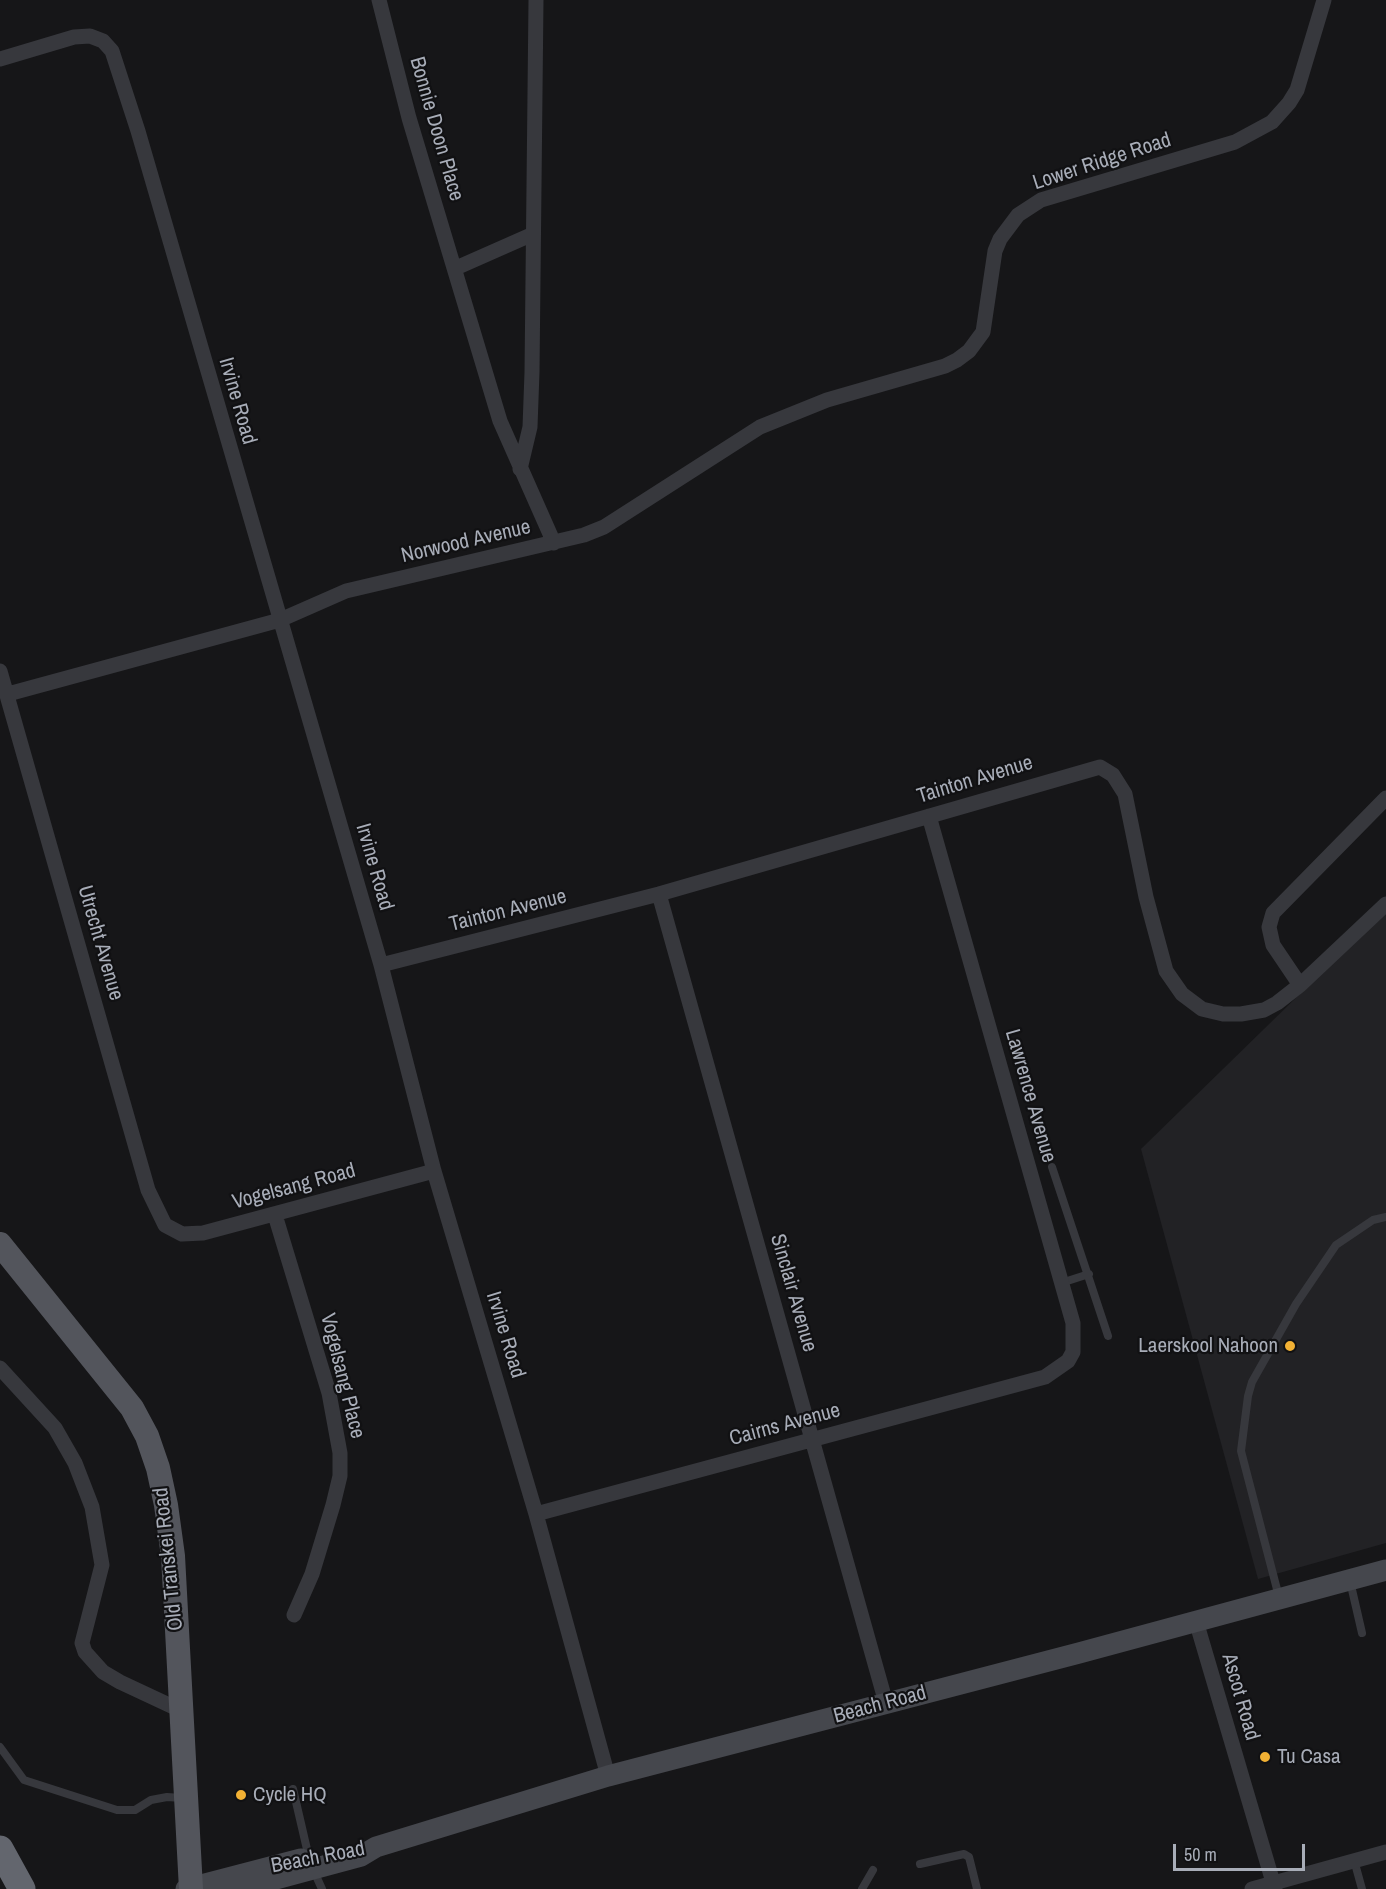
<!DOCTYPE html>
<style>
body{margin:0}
#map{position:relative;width:1386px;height:1889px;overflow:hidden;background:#161618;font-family:"Archivo Narrow",sans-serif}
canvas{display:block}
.scale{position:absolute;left:1173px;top:1844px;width:132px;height:27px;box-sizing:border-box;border:3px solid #a8adb8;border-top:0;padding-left:8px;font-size:18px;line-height:21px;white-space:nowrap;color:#a8adb8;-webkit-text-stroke:4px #111113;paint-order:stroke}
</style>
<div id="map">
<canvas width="1386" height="1889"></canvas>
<div class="scale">50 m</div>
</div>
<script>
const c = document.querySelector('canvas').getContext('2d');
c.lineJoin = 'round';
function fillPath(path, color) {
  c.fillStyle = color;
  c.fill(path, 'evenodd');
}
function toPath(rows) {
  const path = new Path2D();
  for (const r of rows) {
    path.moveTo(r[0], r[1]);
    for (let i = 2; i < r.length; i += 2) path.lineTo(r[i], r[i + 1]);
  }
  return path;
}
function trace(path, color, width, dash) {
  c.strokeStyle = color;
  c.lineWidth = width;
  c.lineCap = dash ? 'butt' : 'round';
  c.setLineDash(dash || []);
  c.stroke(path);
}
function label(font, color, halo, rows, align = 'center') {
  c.font = font + ' "Archivo Narrow",sans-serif';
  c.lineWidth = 4.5;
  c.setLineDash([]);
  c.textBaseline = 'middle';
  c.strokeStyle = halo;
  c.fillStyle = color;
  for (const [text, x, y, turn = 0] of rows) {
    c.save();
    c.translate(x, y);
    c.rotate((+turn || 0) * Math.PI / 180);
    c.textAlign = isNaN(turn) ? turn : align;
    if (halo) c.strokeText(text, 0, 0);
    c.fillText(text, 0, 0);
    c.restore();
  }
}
fillPath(toPath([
 [1386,910,1386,1543,1258,1579,1141,1149]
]), '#222225');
trace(toPath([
 [1052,1167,1108,1336],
 [1061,1283,1089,1274],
 [1350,1581,1362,1633],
 [1279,1597,1241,1451,1248,1396,1252,1382,1296,1304,1336,1245,1373,1220,1386,1217],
 [0,1747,24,1780,117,1810,135,1810,151,1800,167,1797,182,1798],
 [293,1789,309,1858],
 [1354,1860,1362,1889],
 [920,1864,964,1854,969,1857,977,1889],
 [313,1869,322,1889],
 [862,1889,873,1870]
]), '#37383d', 8);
trace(toPath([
 [379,0,409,118,500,421,554,543],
 [0,59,74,37,90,36,103,41,112,51,138,131,381,965,434,1171,536,1514,608,1776],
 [456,268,533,234],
 [520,469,530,427,532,372,536,0],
 [0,671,148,1190,165,1225,182,1234,203,1233,434,1171],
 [8,694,280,620,346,591,584,535,604,527,760,427,827,400,945,366,957,360,969,351,983,332,995,251,1000,239,1018,215,1041,200,1235,142,1272,122,1289,103,1297,90,1324,0],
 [659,894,886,1703],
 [381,965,659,894,1100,767,1113,775,1125,794,1146,897,1166,971,1182,994,1202,1009,1223,1014,1241,1014,1264,1010,1277,1003,1300,985,1386,904],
 [1300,985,1273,945,1269,927,1273,913,1386,798],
 [275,1215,329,1393,340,1453,340,1476,333,1505,312,1574,294,1615],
 [0,1368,55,1428,75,1463,92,1507,102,1565,82,1643,85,1652,103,1672,120,1682,182,1711],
 [536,1514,1045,1377,1068,1361,1073,1352,1073,1323,929,816],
 [1196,1621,1275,1889],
 [1252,1889,1386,1852]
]), '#37383d', 15);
trace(toPath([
 [186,1889,301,1859],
 [239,1889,361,1856,376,1847,608,1776,1079,1653,1386,1570]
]), '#45474d', 21);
trace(toPath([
 [0,1244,132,1408,147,1436,158,1468,166,1505,173,1556,191,1889]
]), '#53555c', 24);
trace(toPath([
 [0,1849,22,1889]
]), '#63666e', 27);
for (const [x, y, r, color] of [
 [1290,1346,6,"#f2b134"],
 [1265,1757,6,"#f2b134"],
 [241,1795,6,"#f2b134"]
]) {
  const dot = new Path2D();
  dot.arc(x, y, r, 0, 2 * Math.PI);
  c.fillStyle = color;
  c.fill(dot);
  trace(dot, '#111113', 2);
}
label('21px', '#a8adb8', '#111113', [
 ["Bonnie Doon Place",436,129,74],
 ["Lower Ridge Road",1102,162,-18],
 ["Irvine Road",237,401,74],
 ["Norwood Avenue",466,542,-13],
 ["Tainton Avenue",975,780,-17],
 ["Irvine Road",374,867,74],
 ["Tainton Avenue",508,911,-14],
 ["Utrecht Avenue",100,943,74],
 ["Lawrence Avenue",1030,1096,74],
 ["Vogelsang Road",294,1187,-15],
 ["Sinclair Avenue",793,1293,74],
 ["Irvine Road",505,1335,73],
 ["Vogelsang Place",342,1376,76],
 ["Cairns Avenue",785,1425,-15],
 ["Old Transkei Road",169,1559,-96],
 ["Ascot Road",1240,1697,74],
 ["Beach Road",880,1705,-15],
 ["Beach Road",318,1858,-11]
]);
label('21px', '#a8adb8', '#111113', [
 ["Laerskool Nahoon",1278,1346,"right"],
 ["Tu Casa",1277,1757],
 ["Cycle HQ",253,1795]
], 'left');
</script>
